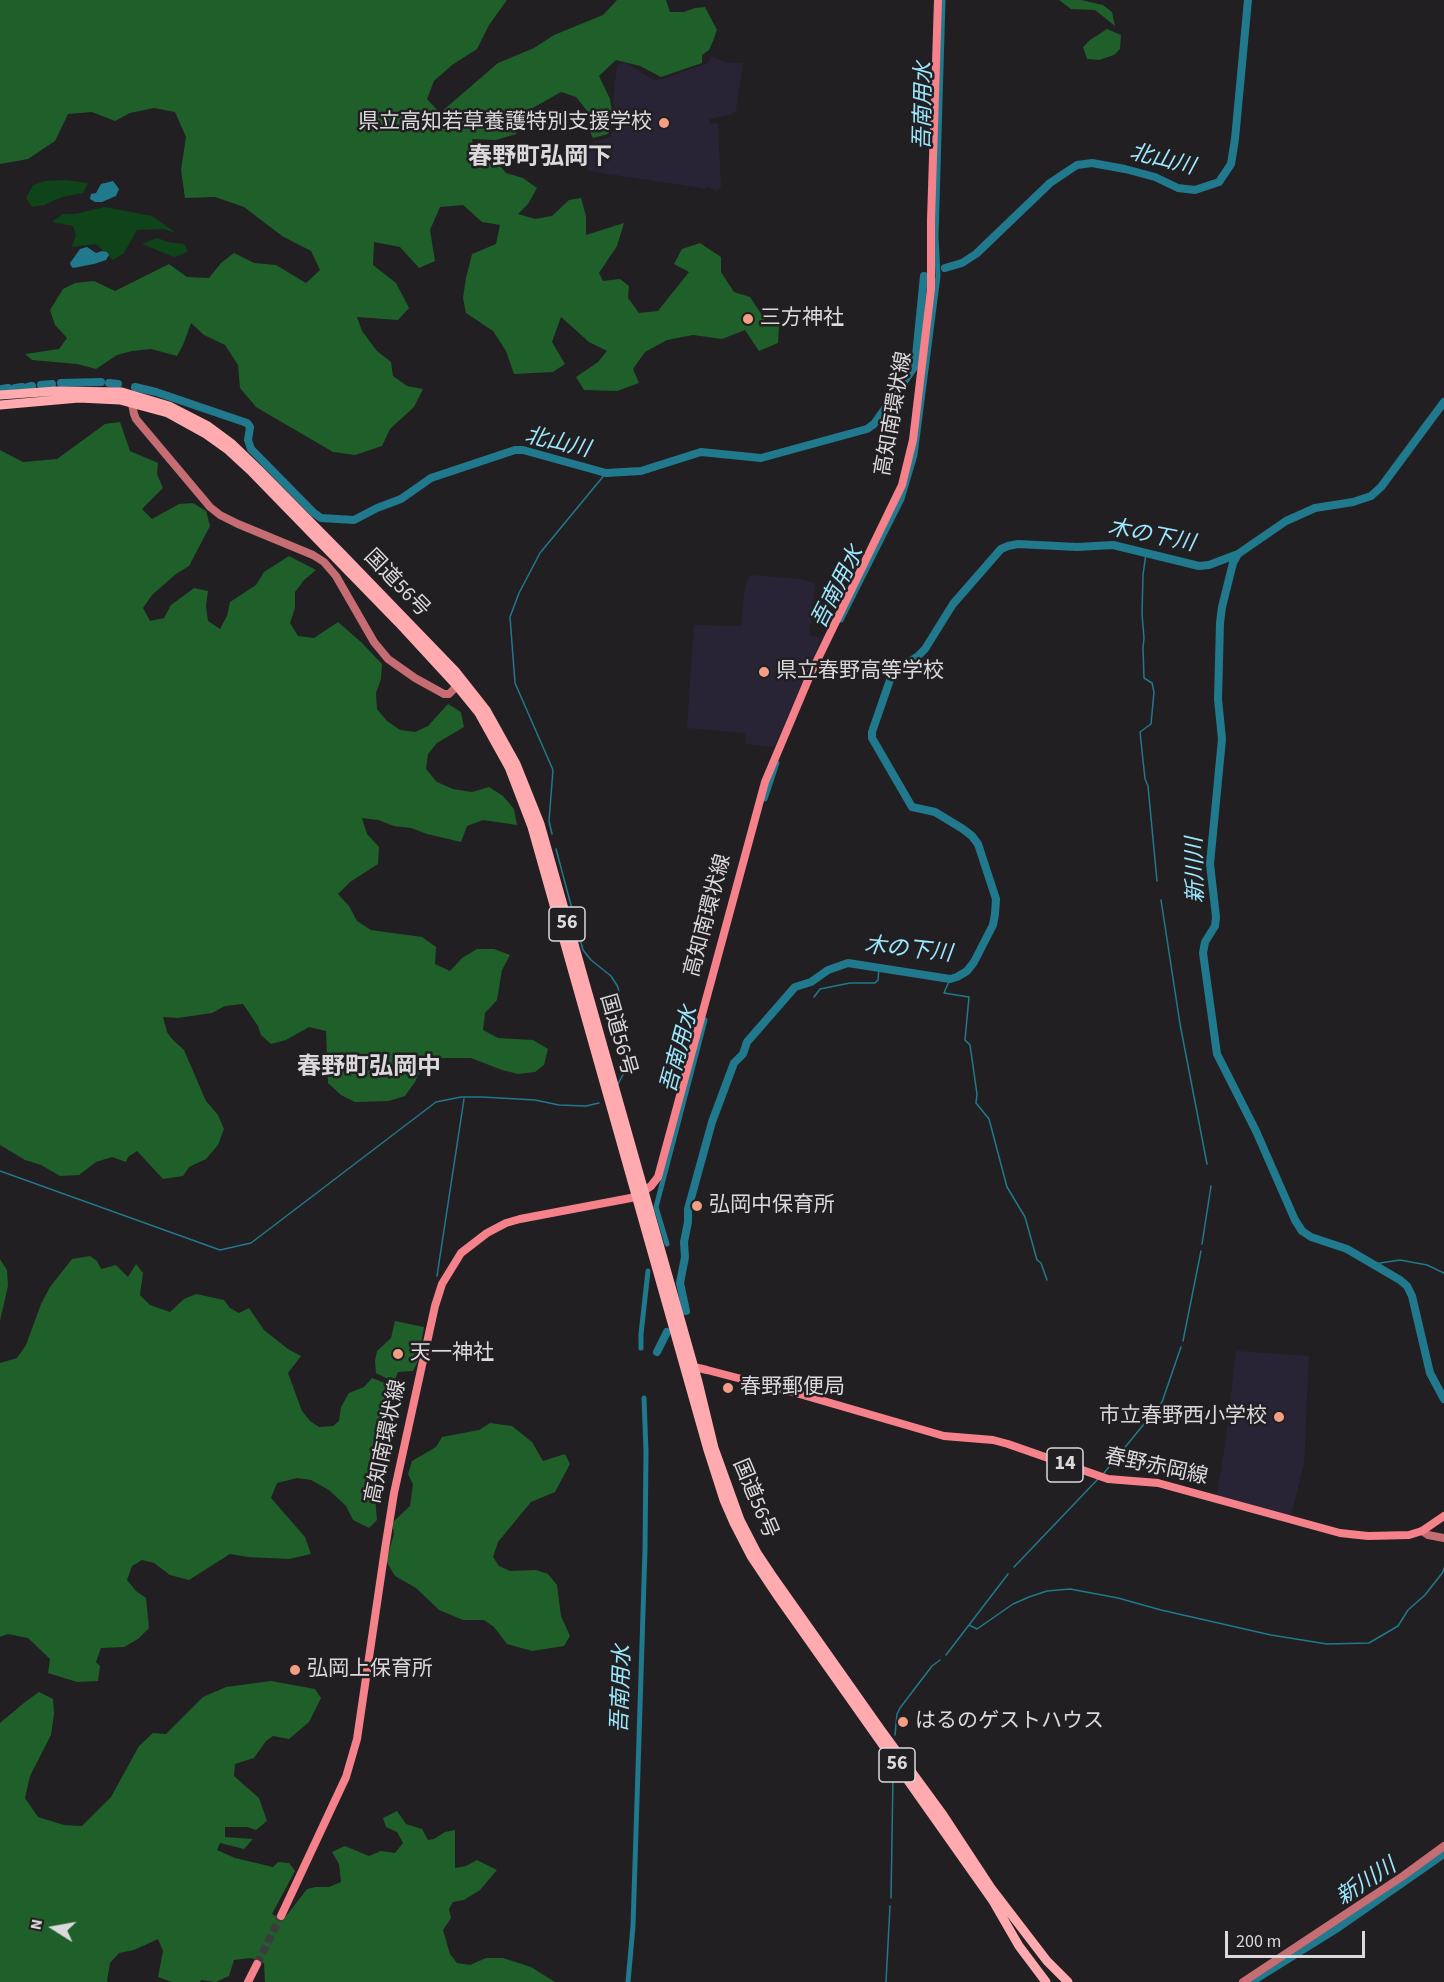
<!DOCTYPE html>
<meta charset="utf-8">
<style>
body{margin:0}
#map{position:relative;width:1444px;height:1982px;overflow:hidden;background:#221f22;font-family:"Source Sans 3",sans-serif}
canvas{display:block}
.north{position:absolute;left:24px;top:1898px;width:60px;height:60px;-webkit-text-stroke:4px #221f22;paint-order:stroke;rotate:281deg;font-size:16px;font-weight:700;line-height:24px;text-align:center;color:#dbd9db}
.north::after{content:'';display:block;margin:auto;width:21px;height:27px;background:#dbd9db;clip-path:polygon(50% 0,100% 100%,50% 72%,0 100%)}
.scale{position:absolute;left:1225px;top:1931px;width:140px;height:27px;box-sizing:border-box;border:3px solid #dbd9db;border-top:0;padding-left:8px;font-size:18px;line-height:21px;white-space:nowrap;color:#dbd9db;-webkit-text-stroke:4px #221f22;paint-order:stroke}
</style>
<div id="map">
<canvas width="1444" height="1982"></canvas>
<div class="north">N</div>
<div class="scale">200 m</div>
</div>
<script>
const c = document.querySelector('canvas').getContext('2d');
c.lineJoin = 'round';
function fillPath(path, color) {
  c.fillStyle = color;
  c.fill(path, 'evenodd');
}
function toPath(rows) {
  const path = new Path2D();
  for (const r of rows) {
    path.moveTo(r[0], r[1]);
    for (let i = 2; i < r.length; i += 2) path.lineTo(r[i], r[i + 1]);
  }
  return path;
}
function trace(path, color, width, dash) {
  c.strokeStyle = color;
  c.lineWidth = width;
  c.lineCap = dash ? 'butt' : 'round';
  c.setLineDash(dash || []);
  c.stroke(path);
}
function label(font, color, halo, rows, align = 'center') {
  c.font = font + ' "Source Sans 3","Noto Sans JP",sans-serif';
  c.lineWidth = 5;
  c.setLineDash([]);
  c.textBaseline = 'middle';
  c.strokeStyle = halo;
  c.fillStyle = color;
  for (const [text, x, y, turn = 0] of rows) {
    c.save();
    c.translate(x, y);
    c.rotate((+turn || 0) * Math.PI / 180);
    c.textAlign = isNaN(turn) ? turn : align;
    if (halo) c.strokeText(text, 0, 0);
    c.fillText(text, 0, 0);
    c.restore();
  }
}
fillPath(toPath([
 [711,56,727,63,743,63,736,111,729,115,709,119,710,124,718,123,721,187,717,191,709,187,706,187,708,189,589,171,586,167,591,142,608,138,618,127,620,120,613,102,617,65,626,63,654,80,663,79,708,63],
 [750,575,800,579,815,584,809,635,822,638,774,747,746,744,745,733,687,728,694,625,741,626,745,586],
 [1236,1351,1309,1356,1304,1464,1291,1516,1216,1497,1225,1446]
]), '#292435');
fillPath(toPath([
 [65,180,88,183,83,193,62,197,44,205,32,207,26,198,33,185,45,181],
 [105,207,152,216,176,233,163,229,137,230,124,253,113,260,96,244,72,247,76,235,73,226,52,222,63,214,75,214],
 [157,238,168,242,184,244,188,252,174,257,142,244]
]), '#0f431a');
fillPath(toPath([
 [0,0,507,0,489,25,477,49,452,65,434,81,427,99,440,113,498,63,534,48,554,35,603,15,617,0,666,0,670,12,684,12,695,8,705,7,717,30,713,41,709,50,702,55,702,63,661,77,640,66,616,60,599,76,610,99,613,118,602,125,601,130,609,132,608,134,593,138,590,132,588,112,576,97,561,92,531,109,520,120,516,134,496,140,472,139,476,159,493,158,506,173,523,178,537,188,528,204,518,214,535,219,552,216,569,200,581,198,586,216,586,235,624,223,617,246,599,273,603,281,620,279,629,286,628,298,639,313,658,311,689,272,674,264,682,249,700,243,721,257,721,272,734,292,750,297,766,321,779,326,778,343,759,351,745,330,722,339,693,335,667,340,645,352,633,369,639,383,617,391,584,390,576,377,598,362,607,351,589,342,561,317,552,342,565,364,553,372,514,374,506,351,493,331,466,313,463,298,466,278,472,254,496,244,500,225,482,222,463,205,440,207,430,230,435,261,419,268,400,247,374,242,373,265,396,283,409,308,398,320,357,317,362,331,377,351,391,362,393,376,407,386,423,389,414,407,390,429,382,446,355,455,333,452,273,417,256,407,240,388,238,365,225,345,204,335,191,323,183,345,177,356,151,349,132,351,117,355,96,369,77,364,32,360,25,354,59,349,67,338,55,325,50,310,63,289,75,283,94,281,115,291,169,264,187,277,209,278,221,263,234,253,254,263,276,265,306,283,320,270,311,251,282,236,244,207,215,197,185,198,181,170,186,137,175,112,154,108,130,113,115,121,92,112,68,114,55,141,28,159,0,164],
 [1059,0,1081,0,1103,5,1112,12,1115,26,1095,10,1071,9],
 [1107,29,1121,35,1120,49,1114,55,1099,60,1087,59,1083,47,1090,40],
 [120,422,130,451,158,463,157,474,163,488,142,509,152,519,179,504,193,503,206,511,210,526,189,566,176,574,152,595,143,608,150,621,164,618,171,605,194,588,208,591,206,606,208,621,220,629,227,616,230,602,256,585,264,572,289,556,316,570,304,580,295,592,295,608,290,623,298,636,314,638,338,622,361,642,382,664,381,679,376,693,377,709,387,721,400,730,415,732,428,726,448,704,461,712,464,727,437,743,428,754,426,769,437,782,453,789,472,792,489,787,503,796,514,809,517,825,483,820,467,826,461,842,427,834,411,828,394,826,378,820,362,818,367,834,379,847,378,864,350,882,338,894,349,906,357,921,371,930,422,937,436,947,435,964,450,971,462,958,477,949,494,949,510,955,502,970,497,1000,485,1013,483,1030,498,1038,533,1040,548,1049,544,1065,535,1072,518,1074,502,1070,471,1058,436,1058,422,1067,415,1082,405,1096,389,1101,355,1102,341,1095,328,1083,326,1031,309,1027,286,1040,271,1044,261,1035,258,1026,243,1004,225,1006,212,1013,178,1018,163,1017,167,1032,172,1039,184,1050,206,1101,218,1115,224,1129,218,1145,206,1159,189,1167,183,1176,163,1179,137,1151,128,1157,126,1162,112,1157,96,1162,79,1175,60,1176,41,1165,25,1160,0,1145,0,450,23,462,57,459,105,424],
 [90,1256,97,1261,101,1269,116,1265,128,1277,136,1264,143,1273,140,1295,150,1305,170,1312,184,1299,196,1294,224,1300,230,1308,239,1313,249,1308,264,1330,288,1349,301,1356,288,1373,302,1411,310,1421,319,1427,333,1426,339,1421,341,1407,349,1393,364,1387,372,1378,392,1386,387,1393,386,1427,378,1455,377,1469,368,1484,375,1497,377,1520,369,1528,353,1520,346,1506,329,1490,311,1480,297,1478,277,1483,271,1498,305,1537,311,1554,289,1559,248,1557,230,1554,189,1580,170,1575,154,1563,142,1560,132,1566,127,1580,136,1591,146,1598,149,1628,138,1639,124,1647,101,1648,96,1662,100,1666,98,1681,77,1682,48,1673,50,1659,28,1638,8,1634,0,1637,0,1363,17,1358,26,1345,41,1304,50,1287,72,1259],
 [0,1259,7,1270,8,1286,0,1321],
 [395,1321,424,1327,418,1361,413,1371,398,1372,394,1382,376,1373,375,1361,377,1351,391,1338],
 [490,1423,512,1426,532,1442,543,1461,565,1454,570,1464,555,1492,531,1502,498,1542,493,1557,499,1566,510,1571,536,1570,548,1574,557,1585,561,1616,570,1636,564,1646,532,1651,507,1644,494,1627,484,1620,463,1620,439,1610,416,1588,395,1576,386,1561,394,1534,392,1523,410,1506,413,1484,408,1474,412,1461,436,1447,442,1437,479,1430],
 [271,1681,315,1689,321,1698,309,1722,289,1739,273,1736,266,1741,254,1758,235,1764,234,1776,259,1798,267,1821,256,1830,247,1827,225,1827,225,1837,253,1839,244,1849,220,1843,217,1850,235,1858,273,1867,278,1862,289,1863,295,1871,272,1914,283,1920,307,1889,315,1887,329,1887,341,1882,339,1864,332,1852,345,1846,369,1856,381,1851,395,1853,403,1843,397,1832,386,1827,383,1818,397,1811,406,1824,422,1829,428,1840,434,1839,445,1832,455,1830,455,1868,466,1866,477,1860,497,1870,480,1890,464,1900,453,1902,449,1909,451,1918,443,1930,450,1954,457,1963,470,1965,486,1958,503,1958,531,1967,555,1982,265,1982,264,1963,251,1958,234,1960,229,1976,216,1982,201,1980,200,1982,172,1982,158,1977,163,1951,158,1939,134,1950,119,1953,110,1963,107,1981,108,1982,0,1982,0,1723,25,1702,39,1692,53,1699,54,1714,51,1735,30,1776,25,1798,38,1817,64,1825,82,1826,111,1797,139,1746,153,1733,166,1734,203,1697,226,1687]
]), '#1e5f2a');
fillPath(toPath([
 [113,181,119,189,116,196,102,202,95,202,90,199,91,194,96,193,101,184],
 [87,247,96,253,102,251,107,252,109,255,106,260,94,264,73,268,71,266,70,263,80,249]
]), '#21798d');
trace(toPath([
 [1146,553,1143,575,1142,614,1144,638,1143,648,1144,678,1152,683,1154,692,1151,724,1140,732,1145,779,1148,786,1157,881],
 [552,834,549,821,553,770,515,683,510,617,519,593,540,553,606,473],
 [556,849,583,950,591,960,611,976,618,987,629,1047,627,1067,618,1084],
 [1161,900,1180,1024,1207,1164],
 [950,979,944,993,969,997,965,1040,970,1045,977,1094,976,1103,989,1119,1007,1187,1025,1217,1037,1260,1041,1263,1047,1280],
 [814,997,820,989,850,983,875,983,878,980,879,968],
 [0,1171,220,1250,251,1243,436,1102,461,1097,482,1097,535,1100,559,1105,586,1106,599,1103],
 [1202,1244,1211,1186],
 [1374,1264,1400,1260,1427,1265,1444,1273],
 [437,1276,464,1099],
 [1183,1341,1201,1251],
 [1148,1420,1162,1402,1181,1347],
 [1104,1473,1144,1424],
 [1014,1567,1098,1479],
 [969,1625,977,1629,1013,1604,1029,1597,1047,1591,1070,1589,1118,1598,1161,1610,1271,1635,1327,1644,1369,1643,1398,1626,1408,1610,1425,1595,1443,1572,1444,1568],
 [946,1655,1008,1574],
 [895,1735,897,1714,900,1708,932,1666,940,1660],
 [891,1898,893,1776],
 [886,1982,890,1906]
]), '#21798d', 1.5);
trace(toPath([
 [841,620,902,499,915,455,938,276,936,236,943,0],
 [765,799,777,763],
 [667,1244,656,1207,705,1020],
 [641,1348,641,1334,648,1271],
 [628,1982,633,1926,645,1550,646,1451,644,1398]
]), '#21798d', 5);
trace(toPath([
 [945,268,962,263,976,254,1050,183,1077,165,1092,163,1125,169,1155,177,1178,188,1195,190,1219,182,1231,164,1235,139,1248,0],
 [61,383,101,382],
 [109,383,118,384],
 [41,385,52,384],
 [28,387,32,386],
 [135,387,156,392,247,423,250,427,248,440,251,449,314,513,321,518,354,520,377,508,401,499,431,478,515,450,523,450,606,473,641,471,701,452,761,458,867,429,874,424,915,366,924,276],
 [15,388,22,387],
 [2,389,8,388],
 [1444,402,1381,487,1371,496,1353,502,1315,508,1286,521,1238,554,1233,563,1222,607,1220,623,1218,699,1222,739,1210,864,1216,917,1215,926,1205,942,1203,953,1217,1054,1256,1131,1295,1220,1302,1231,1311,1237,1347,1249,1400,1280,1407,1286,1412,1296,1430,1373,1444,1399],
 [686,1311,680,1283,685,1257,684,1242,688,1222,688,1209,712,1122,734,1063,743,1054,747,1042,795,987,811,982,828,970,848,963,950,979,957,977,967,971,974,962,993,925,995,914,996,899,978,844,972,836,963,829,935,812,912,807,872,738,872,732,891,677,896,671,918,656,925,649,953,604,1001,549,1008,546,1018,544,1077,547,1113,545,1199,566,1209,565,1238,554],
 [657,1352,667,1332],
 [1251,1982,1339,1927,1444,1854]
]), '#21798d', 8);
trace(toPath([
 [257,1964,281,1916]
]), '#3e3b3e', 8, [8, 4]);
trace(toPath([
 [131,399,134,414,136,419,210,507,220,515,238,524,313,555,324,562,336,576,374,642,388,659,415,678,444,694,449,694,457,686],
 [1422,1531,1428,1535,1444,1538],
 [1243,1982,1403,1876,1444,1846]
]), '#c66d73', 8);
trace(toPath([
 [689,1368,694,1367,707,1370,803,1395,944,1436,993,1440,1008,1444,1108,1479,1158,1483,1340,1533,1368,1536,1409,1535,1422,1531,1444,1516],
 [281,1916,346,1777,357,1739,385,1549,394,1493,435,1306,442,1284,461,1253,487,1233,506,1223,520,1219,636,1197,651,1186,658,1177,765,782,811,673,902,485,913,440,931,289,931,220,938,0],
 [248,1982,257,1964]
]), '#f5818a', 8);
trace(toPath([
 [0,395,56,391,122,392,169,406,208,426,231,443,258,469,342,554,456,672,486,710,516,764,540,824,698,1382,714,1448,740,1520,757,1553,771,1574,881,1730,943,1815,991,1888,1047,1961,1068,1982],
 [0,405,79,398,120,400,168,413,206,434,227,449,252,472,398,622,457,686,479,713,509,767,532,827,708,1450,724,1500,734,1523,751,1556,779,1598,993,1901,1019,1946,1046,1982]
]), '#feaaae', 9);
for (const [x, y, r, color] of [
 [664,123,6,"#f39f83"],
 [748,319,6,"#f39f83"],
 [764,672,6,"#f39f83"],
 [697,1206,6,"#f39f83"],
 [398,1354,6,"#f39f83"],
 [728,1388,6,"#f39f83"],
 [1279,1417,6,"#f39f83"],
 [295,1670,6,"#f39f83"],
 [903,1722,6,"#f39f83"]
]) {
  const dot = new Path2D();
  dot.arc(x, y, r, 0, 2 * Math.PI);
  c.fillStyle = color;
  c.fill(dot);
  trace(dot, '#221f22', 2);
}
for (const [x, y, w] of [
 [567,924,36],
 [1065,1465,36],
 [897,1765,36]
]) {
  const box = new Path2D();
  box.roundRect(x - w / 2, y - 17, w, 34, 4.5);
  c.fillStyle = '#221f22';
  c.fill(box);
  trace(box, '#dbd9db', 1.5);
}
label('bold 20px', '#dbd9db', null, [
 ["56",567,924],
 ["14",1065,1465],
 ["56",897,1765]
]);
label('21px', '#dbd9db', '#221f22', [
 ["県立高知若草養護特別支援学校",652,123,"right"],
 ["三方神社",760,319],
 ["県立春野高等学校",776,672],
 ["弘岡中保育所",709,1206],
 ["天一神社",410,1354],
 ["春野郵便局",740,1388],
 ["市立春野西小学校",1267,1417,"right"],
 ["弘岡上保育所",307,1670],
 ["はるのゲストハウス",915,1722]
], 'left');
label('21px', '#dbd9db', '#221f22', [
 ["高知南環状線",895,414,-80],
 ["国道56号",396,584,46],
 ["高知南環状線",709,916,-75],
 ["国道56号",617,1035,74],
 ["高知南環状線",387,1442,-78],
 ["春野赤岡線",1156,1468,12],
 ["国道56号",754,1499,67]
]);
label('italic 22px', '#9be8fe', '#221f22', [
 ["吾南用水",925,106,-89],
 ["北山川",1162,161,14],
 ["北山川",557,444,13],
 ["木の下川",1151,537,11],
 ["吾南用水",839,588,-63],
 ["新川川",1197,870,-91],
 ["木の下川",908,951,6],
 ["吾南用水",681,1050,-75],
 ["吾南用水",623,1689,-88],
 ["新川川",1367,1883,-33]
]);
label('bold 24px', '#dbd9db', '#221f22', [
 ["春野町弘岡下",540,159],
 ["春野町弘岡中",369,1069]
]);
</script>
